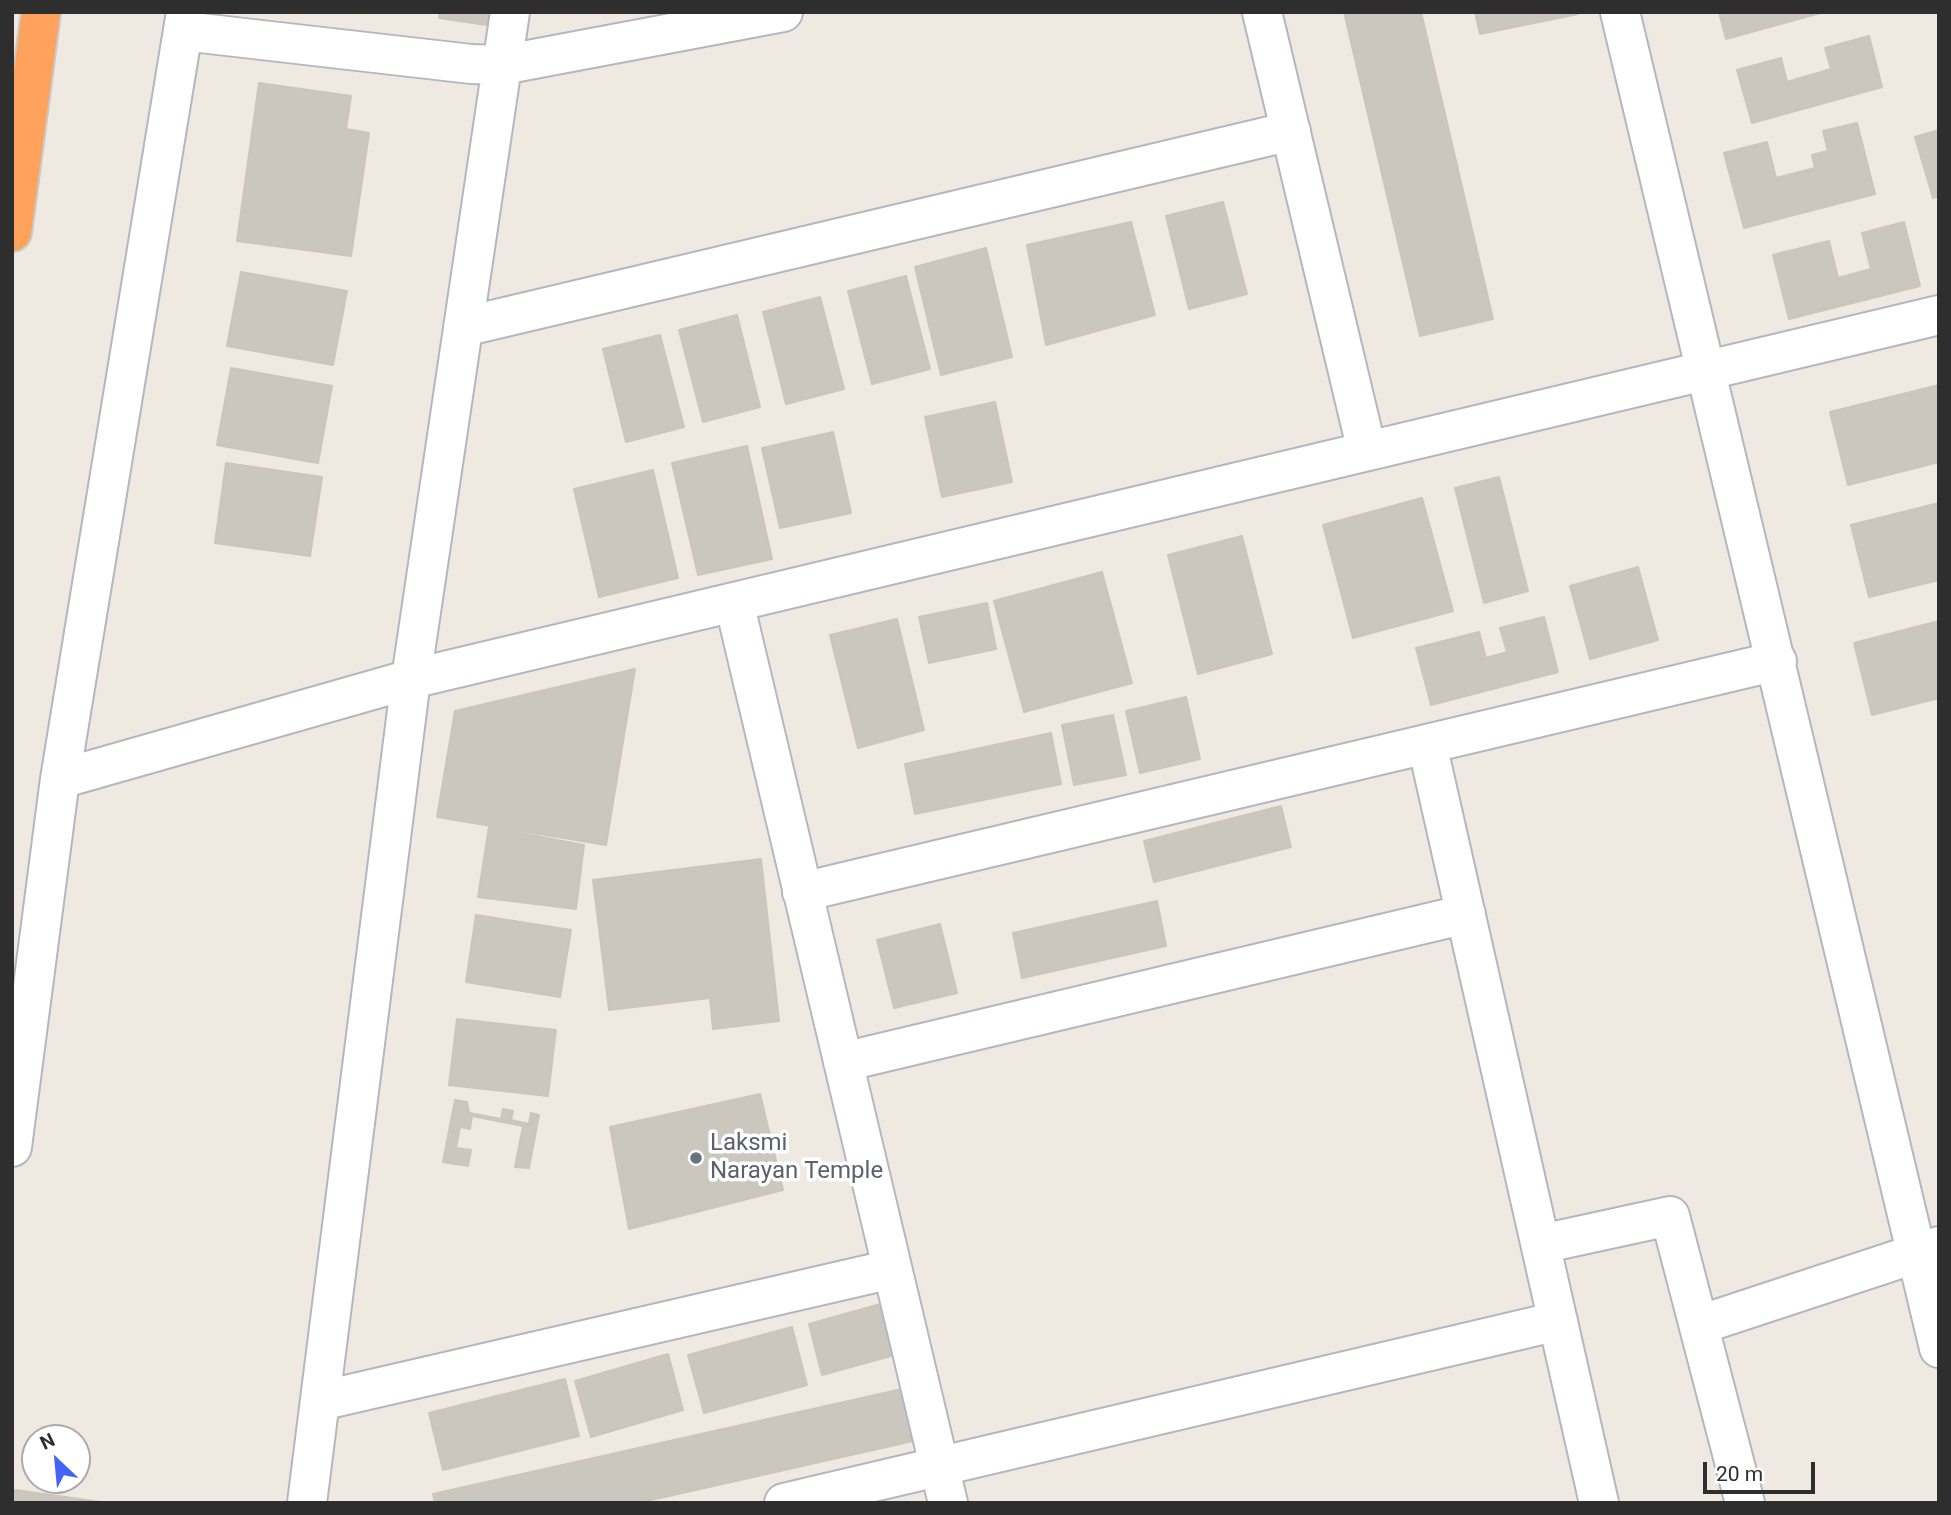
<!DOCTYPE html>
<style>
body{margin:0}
#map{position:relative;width:1951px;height:1515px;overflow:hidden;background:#efe9e1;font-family:Roboto,sans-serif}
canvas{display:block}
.frame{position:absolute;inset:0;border:14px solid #2e2e2e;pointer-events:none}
.north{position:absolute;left:21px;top:1424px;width:70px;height:70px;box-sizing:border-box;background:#fff;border:2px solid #ababab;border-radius:50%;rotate:334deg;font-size:19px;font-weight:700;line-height:28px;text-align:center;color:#2e2e2e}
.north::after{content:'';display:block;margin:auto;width:24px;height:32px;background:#4264fb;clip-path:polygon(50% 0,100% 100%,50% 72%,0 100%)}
.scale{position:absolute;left:1703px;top:1462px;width:112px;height:32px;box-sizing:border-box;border:4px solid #2e2e2e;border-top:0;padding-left:9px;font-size:21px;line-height:24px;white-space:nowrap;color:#2e2e2e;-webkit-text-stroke:5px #fff;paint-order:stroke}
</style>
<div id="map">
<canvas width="1951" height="1515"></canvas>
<div class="frame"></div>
<div class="north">N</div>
<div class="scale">20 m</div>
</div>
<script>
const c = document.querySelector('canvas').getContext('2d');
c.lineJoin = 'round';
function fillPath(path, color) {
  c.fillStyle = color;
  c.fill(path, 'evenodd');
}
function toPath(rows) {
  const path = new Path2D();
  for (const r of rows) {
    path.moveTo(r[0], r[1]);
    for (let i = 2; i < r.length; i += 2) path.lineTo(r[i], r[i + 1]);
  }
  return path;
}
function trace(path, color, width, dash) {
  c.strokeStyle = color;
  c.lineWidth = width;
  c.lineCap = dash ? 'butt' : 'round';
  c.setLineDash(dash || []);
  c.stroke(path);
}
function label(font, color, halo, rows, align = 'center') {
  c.font = font + ' Roboto,sans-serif';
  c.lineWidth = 7;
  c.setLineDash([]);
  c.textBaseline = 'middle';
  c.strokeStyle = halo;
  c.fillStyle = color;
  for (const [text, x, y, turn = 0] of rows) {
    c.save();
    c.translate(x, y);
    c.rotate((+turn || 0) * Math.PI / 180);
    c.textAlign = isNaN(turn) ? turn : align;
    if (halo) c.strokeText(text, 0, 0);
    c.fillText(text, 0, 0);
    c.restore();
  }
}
const building = toPath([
 [440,12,502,12,500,27,439,18,440,12],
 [1344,12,1421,12,1493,319,1420,336,1344,12],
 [1475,12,1578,12,1578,14,1480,34,1475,12],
 [1719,12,1824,12,1726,39,1719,12],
 [1869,36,1882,87,1752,123,1737,70,1781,58,1787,82,1831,69,1825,48,1869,36],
 [259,83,351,96,346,129,369,133,351,256,237,241,259,83],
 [1857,123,1875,194,1744,228,1724,153,1767,142,1776,178,1815,168,1812,155,1828,151,1823,131,1857,123],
 [1939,130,1939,196,1933,198,1915,137,1939,130],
 [1223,202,1247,294,1189,309,1166,216,1223,202],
 [1131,222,1155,315,1046,345,1027,245,1131,222],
 [1904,222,1920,286,1789,319,1773,255,1829,241,1838,278,1871,269,1862,233,1904,222],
 [986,248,1012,357,941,375,915,267,986,248],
 [241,272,347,291,333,365,227,346,241,272],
 [906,276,930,369,872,384,848,291,906,276],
 [820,297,844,389,786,404,763,312,820,297],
 [737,315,760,407,703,422,679,330,737,315],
 [660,335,684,427,626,442,603,349,660,335],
 [231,368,332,386,318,463,217,445,231,368],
 [1939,385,1939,462,1848,485,1830,412,1939,385],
 [995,402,1012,482,942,497,925,417,995,402],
 [833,432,851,513,780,528,762,448,833,432],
 [747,446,772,559,698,575,672,463,747,446],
 [226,463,322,477,310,556,215,543,226,463],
 [653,470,678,578,599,597,574,489,653,470],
 [1499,477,1528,591,1484,603,1455,488,1499,477],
 [1422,498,1453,611,1353,638,1323,525,1422,498],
 [1939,503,1939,580,1869,597,1851,525,1939,503],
 [1242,536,1272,654,1198,674,1168,555,1242,536],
 [1638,567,1658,640,1590,659,1570,586,1638,567],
 [1102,572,1132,683,1024,712,994,601,1102,572],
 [987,603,996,649,929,663,919,617,987,603],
 [1544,617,1558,672,1431,705,1416,648,1479,632,1486,658,1507,652,1500,628,1544,617],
 [897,619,924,730,858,748,830,635,897,619],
 [1939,621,1939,698,1872,715,1854,643,1939,621],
 [635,669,606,845,437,817,455,711,635,669],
 [1186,697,1200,759,1140,773,1126,711,1186,697],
 [1113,715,1126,775,1074,785,1062,725,1113,715],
 [1051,733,1061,784,915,814,905,764,1051,733],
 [1281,806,1291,847,1154,882,1144,841,1281,806],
 [489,827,584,845,576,909,478,897,489,827],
 [761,859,779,1021,713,1029,710,998,609,1010,593,880,761,859],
 [1157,901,1166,946,1022,978,1013,933,1157,901],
 [476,915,571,930,560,997,466,982,476,915],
 [940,924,957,993,894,1008,877,940,940,924],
 [457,1019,556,1030,548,1096,449,1085,457,1019],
 [760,1094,783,1190,629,1229,610,1127,760,1094],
 [455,1100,467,1102,469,1113,501,1119,503,1109,513,1111,511,1120,529,1124,531,1113,539,1115,529,1168,515,1167,523,1126,472,1116,470,1129,460,1127,456,1148,471,1150,468,1166,443,1162,455,1100],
 [884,1303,898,1354,822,1375,809,1324,884,1303],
 [792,1327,807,1385,704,1413,688,1355,792,1327],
 [668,1354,683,1410,591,1437,575,1381,668,1354],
 [565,1379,579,1436,443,1470,429,1413,565,1379],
 [911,1387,922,1439,638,1503,435,1503,433,1494,911,1387],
 [15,1490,108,1503,13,1503,15,1490]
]);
fillPath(building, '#cbc7bf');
trace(building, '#cbc5ba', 2);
const minor = toPath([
 [1262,12,1367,451],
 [1620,12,1939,1348],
 [183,31,471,64,502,65,783,12],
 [463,327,1291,131],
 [734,602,948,1503],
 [1427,744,1599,1503],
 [60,779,411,679,1939,315],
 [802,892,1777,661],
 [843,1062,1466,914],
 [12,1147,60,779,186,12],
 [1541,1244,1670,1216,1745,1503],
 [1699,1325,1939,1246],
 [320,1401,892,1269],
 [307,1503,411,679,510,12],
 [784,1503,1558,1321]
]);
const highway = toPath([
 [12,232,41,12]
]);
trace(minor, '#b4b7c1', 42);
trace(highway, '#c9c9c9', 42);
trace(minor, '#fff', 38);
trace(highway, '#ffa35c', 38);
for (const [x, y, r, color] of [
 [696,1158,7,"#6b7280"]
]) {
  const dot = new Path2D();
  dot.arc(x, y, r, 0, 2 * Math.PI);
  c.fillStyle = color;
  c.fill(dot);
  trace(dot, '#fff', 2.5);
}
label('24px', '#5b616d', '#fff', [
 ["Laksmi",710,1144],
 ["Narayan Temple",710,1172]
], 'left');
</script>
